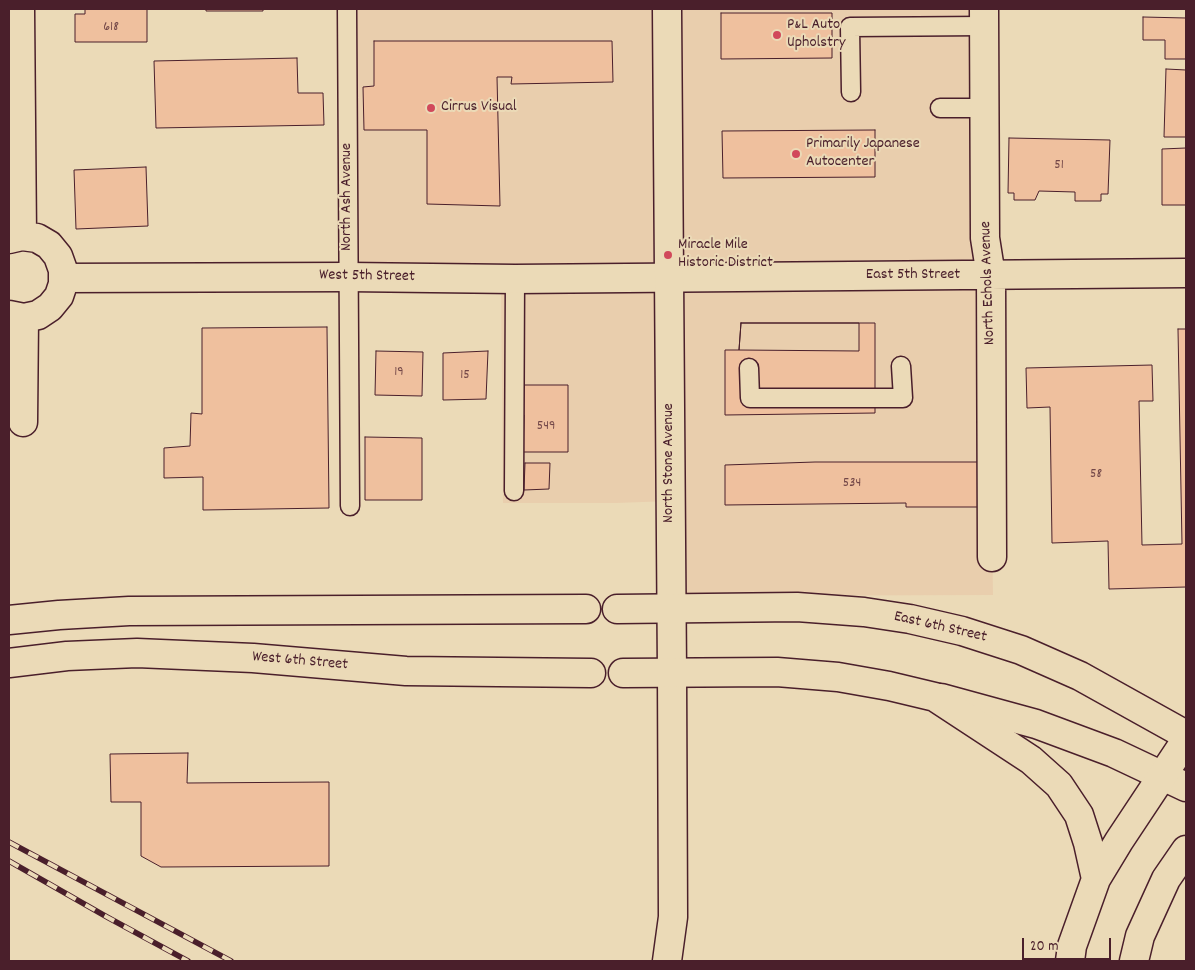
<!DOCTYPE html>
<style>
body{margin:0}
#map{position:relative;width:1195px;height:970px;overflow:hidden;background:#ebdab7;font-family:Dekko,sans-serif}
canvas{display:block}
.frame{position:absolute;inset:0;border:10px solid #4a1f2b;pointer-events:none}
.scale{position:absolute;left:1022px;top:938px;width:89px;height:22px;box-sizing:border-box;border:2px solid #4a1f2b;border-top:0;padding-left:6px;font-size:15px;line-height:18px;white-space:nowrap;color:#4a1f2b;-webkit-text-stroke:4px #ebdab7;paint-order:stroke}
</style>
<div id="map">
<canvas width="1195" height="970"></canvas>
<div class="frame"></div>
<div class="scale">20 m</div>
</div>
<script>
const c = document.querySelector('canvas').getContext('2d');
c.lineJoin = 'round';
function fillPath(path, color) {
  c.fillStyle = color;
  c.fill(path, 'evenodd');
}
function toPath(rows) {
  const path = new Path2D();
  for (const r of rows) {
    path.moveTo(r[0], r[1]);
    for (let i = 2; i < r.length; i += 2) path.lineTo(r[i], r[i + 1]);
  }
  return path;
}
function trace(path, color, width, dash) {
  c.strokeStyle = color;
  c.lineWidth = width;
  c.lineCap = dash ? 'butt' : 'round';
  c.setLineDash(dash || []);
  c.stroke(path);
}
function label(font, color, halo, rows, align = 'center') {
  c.font = font + ' Dekko,sans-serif';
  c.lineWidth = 4;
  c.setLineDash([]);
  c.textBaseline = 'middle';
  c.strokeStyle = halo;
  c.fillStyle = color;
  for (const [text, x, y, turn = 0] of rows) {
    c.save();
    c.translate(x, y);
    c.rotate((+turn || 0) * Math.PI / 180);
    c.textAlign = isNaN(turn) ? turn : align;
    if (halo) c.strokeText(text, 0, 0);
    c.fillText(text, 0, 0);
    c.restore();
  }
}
fillPath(toPath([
 [347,9,984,9,993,595,671,596,670,501,616,503,503,503,501,280,348,277]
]), '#e9cead');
const building = toPath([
 [85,9,147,9,147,42,75,42,75,14,85,14,85,9],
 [206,9,263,9,263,11,206,11,206,9],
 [721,13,832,13,832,58,721,59,721,13],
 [1143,17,1186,18,1186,59,1165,59,1165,40,1143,40,1143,17],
 [374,41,612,41,613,82,511,84,512,77,497,77,500,206,427,204,427,130,364,130,363,87,374,86,374,41],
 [297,58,298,93,323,93,324,125,156,128,154,61,297,58],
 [1166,69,1186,70,1186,137,1164,137,1166,69],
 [875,130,875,177,723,178,722,131,875,130],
 [1009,138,1110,140,1108,194,1101,194,1101,201,1075,201,1075,192,1039,191,1035,200,1014,200,1014,193,1008,193,1009,138],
 [1186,148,1186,205,1162,205,1162,149,1186,148],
 [146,167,148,226,76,229,74,170,146,167],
 [741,323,875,323,875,413,725,415,725,350,739,350,741,323],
 [741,323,859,323,859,351,739,350,741,323],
 [327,327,329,508,203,510,203,477,164,478,164,448,190,446,191,413,202,414,202,328,327,327],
 [1178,329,1186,329,1186,587,1109,589,1108,541,1052,543,1050,407,1027,408,1026,368,1152,365,1153,401,1139,401,1142,545,1182,544,1178,329],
 [376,351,423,352,422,396,375,395,376,351],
 [488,351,486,399,443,400,443,353,488,351],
 [521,385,568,385,568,452,523,452,524,415,521,415,521,385],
 [365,437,422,438,422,500,365,500,365,437],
 [979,462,978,507,906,507,906,503,725,505,725,465,815,462,979,462],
 [525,463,550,463,549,489,524,490,525,463],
 [188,753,187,783,329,782,329,866,161,867,141,856,141,802,111,802,110,754,188,753]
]);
fillPath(building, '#efc09e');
trace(building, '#4a1f2b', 1);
const service = toPath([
 [347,9,350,506],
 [851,92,850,27,984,26],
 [940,108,984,108],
 [749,368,750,398,903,398,901,366],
 [514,491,515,279]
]);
const minor = toPath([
 [20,9,22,236],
 [984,9,985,238,991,276,992,557],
 [9,239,22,236,37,238,49,245,58,256,63,270,63,284,59,296,50,307,38,315,24,318,9,315],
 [63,278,348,277,515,279,1186,273],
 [23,422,24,318]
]);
const tertiary = toPath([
 [667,961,673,917,672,673]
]);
const secondary = toPath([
 [667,9,672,673],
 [941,698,1036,724,1114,753,1186,787]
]);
const primary = toPath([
 [617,609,797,607,864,612,910,619,962,631,1021,650,1080,676,1186,735],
 [9,620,59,615,129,611,586,609],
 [9,663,67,656,137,653,253,658,406,671,591,673],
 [623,673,777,672,838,677,889,686,935,697,1031,760,1059,785,1079,815,1088,843,1096,879],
 [1070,961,1072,946,1096,879,1119,841,1186,740],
 [1134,961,1140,936,1166,879,1186,850]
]);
trace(service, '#4a1f2b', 21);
trace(minor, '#4a1f2b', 31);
trace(tertiary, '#4a1f2b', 31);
trace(secondary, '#4a1f2b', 31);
trace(primary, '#4a1f2b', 31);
trace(service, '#ebdab7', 18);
trace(minor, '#ebdab7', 28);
trace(tertiary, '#ebdab7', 28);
trace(secondary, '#ebdab7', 28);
trace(primary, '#ebdab7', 28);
const rail = toPath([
 [9,842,231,961],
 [9,861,107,917,188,961]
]);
trace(rail, '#4a1f2b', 5.5);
trace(rail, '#ebdab7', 4, [11]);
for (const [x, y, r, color] of [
 [777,35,5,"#d1495b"],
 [431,108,5,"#d1495b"],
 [796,154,5,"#d1495b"],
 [668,255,5,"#d1495b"]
]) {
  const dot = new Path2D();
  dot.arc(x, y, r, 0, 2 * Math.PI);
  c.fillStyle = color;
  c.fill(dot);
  trace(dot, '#ebdab7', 2);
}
label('14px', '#734748', null, [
 ["618",111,28],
 ["51",1059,166],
 ["19",399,373],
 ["15",465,376],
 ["549",546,427],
 ["58",1096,475],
 ["534",852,484]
]);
label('16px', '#4a1f2b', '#ebdab7', [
 ["P&L Auto",787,26],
 ["Upholstry",787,44],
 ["Cirrus Visual",441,108],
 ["Primarily Japanese",806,145],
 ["Autocenter",806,163],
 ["Miracle Mile",678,246],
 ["Historic District",678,264]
], 'left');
label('16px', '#4a1f2b', '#ebdab7', [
 ["North Ash Avenue",348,197,-90],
 ["East 5th Street",913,276],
 ["West 5th Street",367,277,1],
 ["North Echols Avenue",989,283,-92],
 ["North Stone Avenue",670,463,-90],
 ["East 6th Street",940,628,13],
 ["West 6th Street",300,662,5]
]);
</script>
